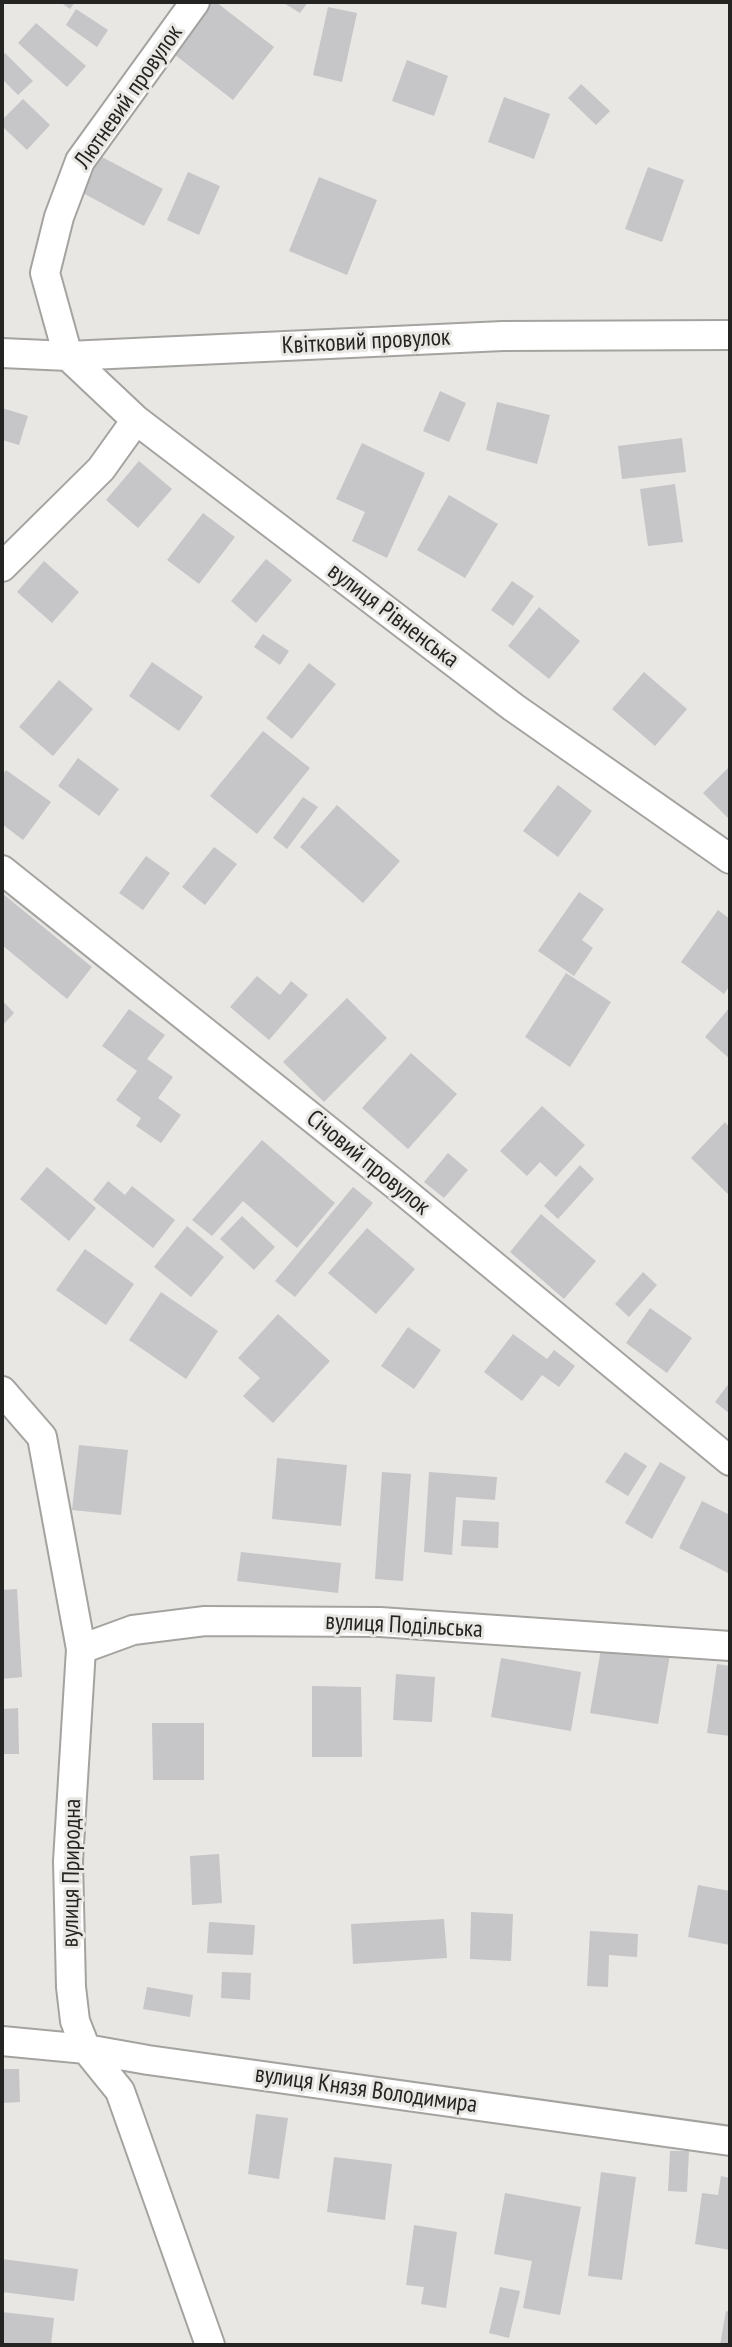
<!DOCTYPE html>
<meta charset="utf-8">
<style>
body{margin:0}
#map{position:relative;width:732px;height:2347px;overflow:hidden;background:#e9e7e4;font-family:"PT Sans Narrow",sans-serif}
canvas{display:block}
.frame{position:absolute;inset:0;border:4px solid #242422;pointer-events:none}
</style>
<div id="map">
<canvas width="732" height="2347"></canvas>
<div class="frame"></div>
</div>
<script>
const c = document.querySelector('canvas').getContext('2d');
c.lineJoin = 'round';
function fillPath(path, color) {
  c.fillStyle = color;
  c.fill(path, 'evenodd');
}
function toPath(rows) {
  const path = new Path2D();
  for (const r of rows) {
    path.moveTo(r[0], r[1]);
    for (let i = 2; i < r.length; i += 2) path.lineTo(r[i], r[i + 1]);
  }
  return path;
}
function trace(path, color, width, dash) {
  c.strokeStyle = color;
  c.lineWidth = width;
  c.lineCap = dash ? 'butt' : 'round';
  c.setLineDash(dash || []);
  c.stroke(path);
}
function label(font, color, halo, rows, align = 'center') {
  c.font = font + ' "PT Sans Narrow",sans-serif';
  c.lineWidth = 6;
  c.setLineDash([]);
  c.textBaseline = 'middle';
  c.strokeStyle = halo;
  c.fillStyle = color;
  for (const [text, x, y, turn = 0] of rows) {
    c.save();
    c.translate(x, y);
    c.rotate((+turn || 0) * Math.PI / 180);
    c.textAlign = isNaN(turn) ? turn : align;
    if (halo) c.strokeText(text, 0, 0);
    c.fillText(text, 0, 0);
    c.restore();
  }
}
fillPath(toPath([
 [60,2,75,2,70,9],
 [208,2,216,2,274,47,233,100,170,51],
 [282,2,308,2,300,13],
 [328,7,357,13,342,82,313,75],
 [76,9,108,30,97,47,66,25],
 [36,23,86,66,67,87,18,43],
 [5,53,33,81,18,95,2,79,2,56],
 [407,60,448,76,434,116,392,101],
 [581,84,610,111,596,125,568,98],
 [504,97,550,114,534,159,488,142],
 [23,99,50,125,27,150,2,126,2,120],
 [100,156,163,189,144,226,81,192],
 [648,167,684,180,662,242,625,229],
 [188,172,220,186,199,235,167,220],
 [319,177,377,200,347,275,289,251],
 [440,391,466,403,449,442,423,431],
 [497,402,550,415,537,464,486,450],
 [2,408,28,416,19,445,2,440],
 [682,438,686,472,622,479,618,446],
 [362,443,425,473,387,558,352,541,365,512,336,499],
 [139,461,172,489,138,528,106,500],
 [675,484,683,542,648,546,640,489],
 [449,495,498,524,465,578,417,550],
 [203,513,235,537,199,584,167,560],
 [266,559,292,580,256,623,231,601],
 [44,561,79,592,52,623,17,592],
 [512,581,534,596,513,626,491,610],
 [539,607,580,641,549,679,508,646],
 [263,634,289,651,280,665,254,647],
 [152,662,203,697,179,731,129,696],
 [309,663,336,684,292,739,266,718],
 [644,672,687,709,655,746,612,709],
 [59,680,93,709,53,756,19,727],
 [263,731,310,768,257,834,210,796],
 [78,758,119,789,99,816,58,786],
 [730,766,730,820,703,793],
 [6,770,51,802,23,840,2,824,2,776],
 [558,785,592,811,558,857,523,831],
 [303,797,318,807,287,849,273,838],
 [337,805,400,861,363,903,300,847],
 [214,847,237,864,205,905,182,887],
 [146,856,170,873,143,910,119,893],
 [579,892,604,909,582,940,593,948,574,976,538,951],
 [2,893,92,967,67,999,2,945],
 [718,910,730,919,730,985,724,994,681,962],
 [566,973,611,1002,570,1067,525,1037],
 [257,976,280,995,291,981,308,995,269,1040,230,1007],
 [347,998,387,1038,324,1102,283,1062],
 [2,1000,14,1013,2,1026],
 [730,1007,730,1059,705,1037],
 [129,1009,165,1035,147,1059,173,1077,158,1098,181,1115,161,1143,136,1126,141,1118,116,1100,137,1071,102,1046],
 [411,1053,457,1094,408,1149,362,1108],
 [542,1106,585,1145,556,1177,540,1162,527,1176,500,1151],
 [725,1122,730,1128,730,1196,691,1158],
 [262,1140,335,1203,297,1248,243,1201,212,1236,192,1220],
 [448,1153,468,1170,444,1198,424,1182],
 [580,1165,594,1179,558,1219,544,1206],
 [47,1167,96,1208,69,1241,20,1199],
 [108,1181,125,1195,132,1186,175,1220,153,1248,93,1200],
 [353,1187,373,1203,295,1297,275,1281],
 [541,1214,596,1261,564,1299,510,1252],
 [242,1216,275,1247,254,1270,220,1239],
 [187,1226,224,1257,191,1297,154,1267],
 [367,1228,415,1269,376,1314,328,1273],
 [85,1249,134,1284,106,1325,56,1290],
 [643,1272,657,1285,629,1317,615,1304],
 [161,1292,218,1331,186,1379,129,1340],
 [650,1308,692,1338,667,1373,626,1343],
 [278,1314,330,1361,273,1423,243,1396,260,1378,238,1358],
 [408,1327,441,1350,414,1389,381,1366],
 [513,1334,547,1359,554,1350,575,1366,559,1387,542,1375,522,1401,484,1372],
 [730,1382,730,1414,715,1402],
 [79,1445,128,1450,121,1515,72,1510],
 [625,1452,647,1466,628,1496,605,1482],
 [277,1458,347,1465,341,1526,272,1519],
 [660,1462,686,1477,652,1539,625,1523],
 [382,1472,411,1474,403,1581,375,1579],
 [429,1472,497,1477,495,1500,456,1497,452,1555,424,1552],
 [702,1501,730,1515,730,1574,679,1548],
 [463,1520,499,1522,498,1548,461,1546],
 [241,1552,341,1563,338,1593,237,1581],
 [17,1589,22,1677,2,1679,2,1590],
 [602,1643,670,1655,658,1724,590,1713],
 [501,1658,581,1672,571,1731,491,1717],
 [717,1664,730,1666,730,1736,707,1733],
 [396,1674,435,1677,432,1722,393,1720],
 [312,1686,361,1687,362,1757,312,1757],
 [18,1708,19,1754,2,1754,2,1709],
 [152,1723,204,1723,204,1780,153,1780],
 [219,1854,222,1903,192,1905,190,1856],
 [698,1885,730,1891,730,1945,688,1937],
 [471,1912,513,1914,511,1961,470,1959],
 [444,1919,447,1958,353,1964,351,1924],
 [209,1922,255,1925,253,1955,207,1953],
 [590,1931,638,1934,637,1957,609,1955,608,1987,587,1986],
 [222,1972,251,1973,250,2000,221,1998],
 [147,1987,193,1995,190,2017,143,2009],
 [2,2069,19,2069,20,2102,2,2103],
 [256,2114,288,2118,279,2179,248,2174],
 [670,2151,689,2151,687,2192,668,2191],
 [334,2157,392,2164,385,2220,327,2212],
 [601,2172,636,2177,622,2280,588,2276],
 [721,2176,730,2178,730,2250,695,2244,702,2193,718,2195],
 [505,2193,581,2207,560,2315,523,2308,532,2261,494,2254],
 [414,2225,457,2232,446,2308,421,2304,424,2287,406,2285],
 [2,2259,78,2269,74,2301,2,2292],
 [500,2287,520,2291,509,2338,489,2333],
 [726,2311,730,2312,730,2345,720,2345],
 [2,2312,54,2318,51,2345,2,2345]
]), '#c6c5c8');
const street = toPath([
 [195,2,80,161,59,217,45,273,68,356,136,420,513,707,730,859],
 [2,353,68,356,503,336,730,335],
 [2,567,101,469,136,420],
 [2,870,396,1185,730,1461],
 [2,1391,42,1437,81,1649,68,1861,71,1987,75,2021,86,2049,120,2091,210,2345],
 [81,1649,133,1630,205,1621,380,1622,730,1646],
 [2,2041,86,2049,148,2060,730,2141]
]);
trace(street, '#a5a3a0', 32);
trace(street, '#fff', 28);
label('24px', '#242422', '#e9e7e4', [
 ["Лютневий провулок",129,97,-55],
 ["Квітковий провулок",366,342,-3],
 ["вулиця Рівненська",393,616,37],
 ["Січовий провулок",368,1163,39],
 ["вулиця Подільська",404,1626,3],
 ["вулиця Природна",72,1873,-89],
 ["вулиця Князя Володимира",366,2090,8]
]);
</script>
